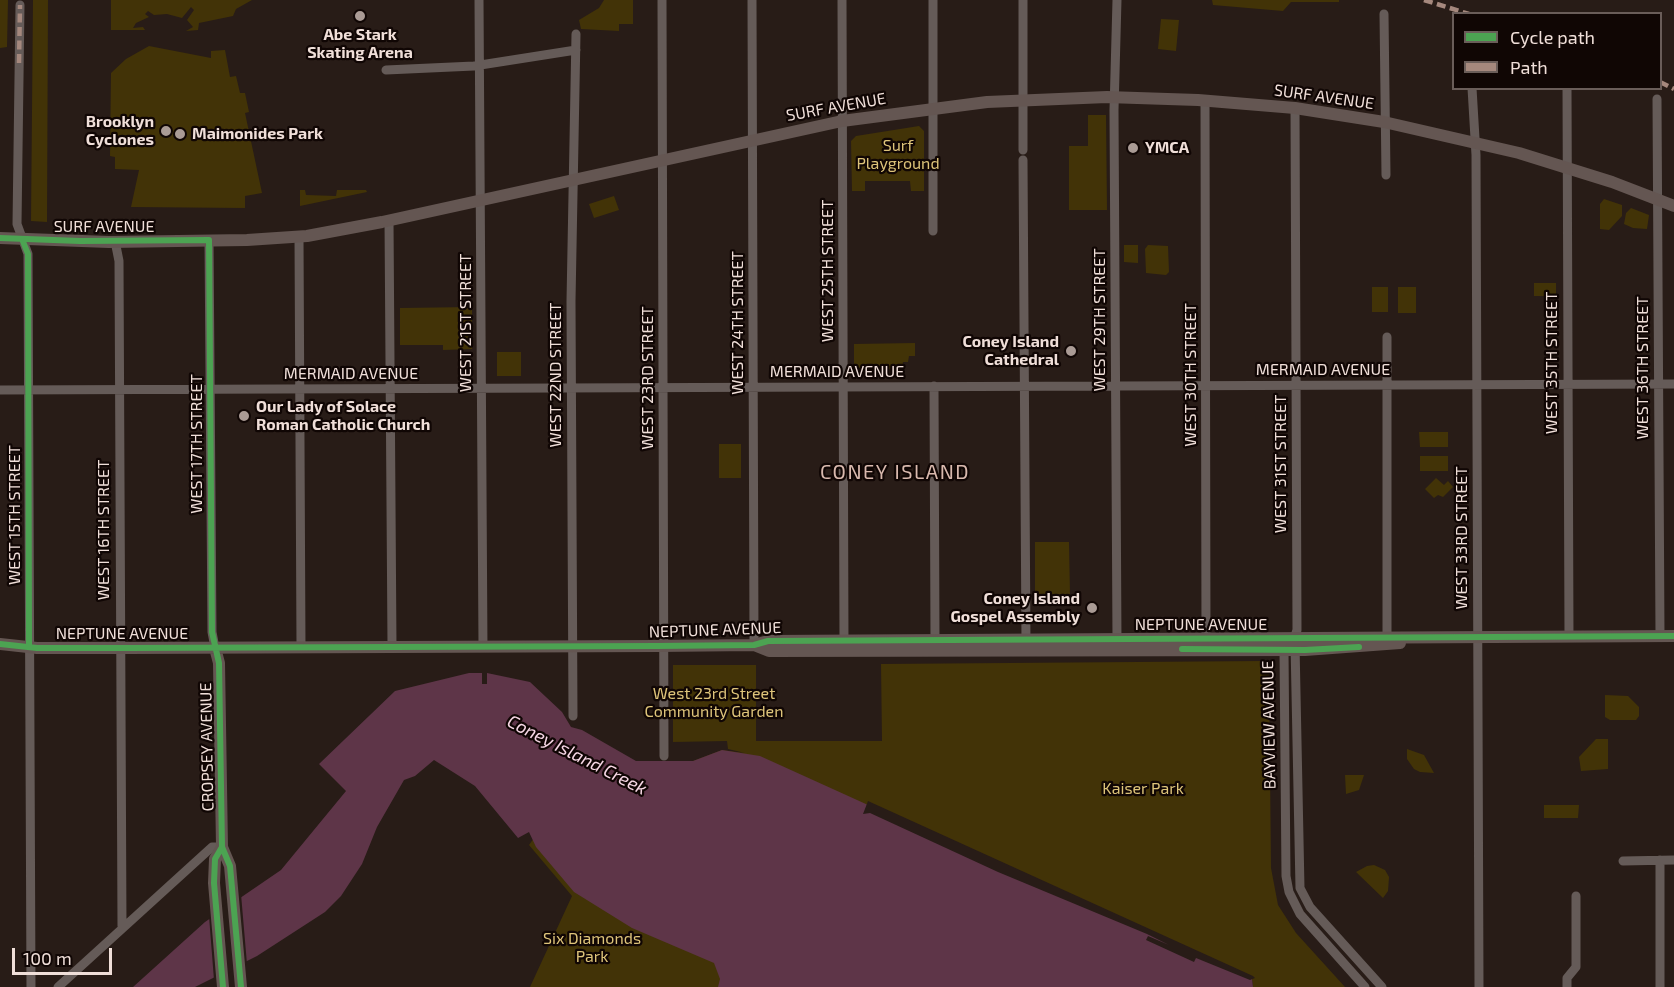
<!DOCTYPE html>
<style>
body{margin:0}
#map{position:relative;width:1674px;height:987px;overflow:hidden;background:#281c17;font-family:"Exo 2",sans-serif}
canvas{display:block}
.legend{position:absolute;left:1452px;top:12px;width:210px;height:78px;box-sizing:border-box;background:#100604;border:2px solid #6a5d59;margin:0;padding:8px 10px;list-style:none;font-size:18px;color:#f0dfd9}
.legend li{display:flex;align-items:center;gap:12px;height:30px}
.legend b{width:30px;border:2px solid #6a5d59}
.scale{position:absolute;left:12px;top:948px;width:100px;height:27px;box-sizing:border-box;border:3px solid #f0dfd9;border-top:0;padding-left:8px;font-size:18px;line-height:21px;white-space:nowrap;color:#f0dfd9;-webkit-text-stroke:4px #100604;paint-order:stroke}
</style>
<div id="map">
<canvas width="1674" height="987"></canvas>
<ul class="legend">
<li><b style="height:8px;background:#4ca352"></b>Cycle path</li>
<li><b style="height:8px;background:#a5887d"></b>Path</li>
</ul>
<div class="scale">100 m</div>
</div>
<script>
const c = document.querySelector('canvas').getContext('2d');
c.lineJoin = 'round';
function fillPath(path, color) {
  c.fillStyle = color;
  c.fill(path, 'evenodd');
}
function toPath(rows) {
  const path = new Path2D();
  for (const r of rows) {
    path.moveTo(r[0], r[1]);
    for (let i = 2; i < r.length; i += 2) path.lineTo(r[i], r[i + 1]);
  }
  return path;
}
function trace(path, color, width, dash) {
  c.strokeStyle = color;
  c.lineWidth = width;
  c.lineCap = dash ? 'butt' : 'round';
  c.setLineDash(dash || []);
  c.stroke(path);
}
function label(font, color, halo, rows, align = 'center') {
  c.font = font + ' "Exo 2",sans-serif';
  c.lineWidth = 4.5;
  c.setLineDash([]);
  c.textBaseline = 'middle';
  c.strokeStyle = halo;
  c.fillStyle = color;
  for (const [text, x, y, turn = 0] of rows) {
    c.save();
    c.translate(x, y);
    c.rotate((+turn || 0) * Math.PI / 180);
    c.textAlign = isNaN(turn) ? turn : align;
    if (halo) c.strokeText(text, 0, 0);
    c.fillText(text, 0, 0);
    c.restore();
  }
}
fillPath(toPath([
 [0,0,8,0,7,47,0,48],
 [33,0,48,0,47,222,31,221],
 [111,0,252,0,236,9,233,16,199,23,198,30,186,31,193,27,187,20,194,10,191,7,182,18,167,14,154,15,148,11,145,14,149,17,136,23,133,28,143,27,145,30,111,30],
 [604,0,633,0,633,24,619,24,619,31,581,29,579,20,599,8],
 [1212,0,1339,0,1339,2,1291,2,1283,11,1213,5],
 [1161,19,1179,20,1176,51,1158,49],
 [149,46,211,58,211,51,225,50,230,77,236,76,240,93,245,93,249,112,245,113,262,193,245,196,245,208,131,207,139,170,115,169,115,157,110,156,111,73,126,59],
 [1088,115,1106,115,1107,210,1069,210,1069,146,1088,146],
 [919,126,924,131,924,191,911,191,910,181,865,181,865,191,852,191,851,141,856,136],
 [300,190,305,190,306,195,336,196,337,190,366,190,367,192,300,206],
 [614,196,619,210,594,218,589,204],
 [1604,199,1622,205,1622,216,1609,230,1600,229,1600,204],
 [1631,208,1649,215,1647,229,1633,228,1624,224,1626,213],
 [1124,245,1138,245,1138,263,1124,262],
 [1148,245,1168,246,1169,272,1166,275,1146,273,1145,249],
 [1534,283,1556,283,1556,296,1534,296],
 [1372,287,1388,287,1388,312,1372,312],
 [1398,287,1416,287,1416,313,1398,313],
 [472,307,472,349,443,350,443,345,400,345,400,308],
 [915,343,915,356,909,356,908,362,903,362,902,369,889,369,889,372,854,372,854,344],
 [497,352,521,352,521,376,497,376],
 [1419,432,1448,432,1448,447,1420,447],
 [719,444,741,444,741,478,719,478],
 [1420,456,1448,456,1448,471,1420,471],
 [1436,478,1444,485,1448,481,1453,487,1443,497,1438,495,1434,498,1425,489],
 [1035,542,1069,542,1070,595,1035,595],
 [1263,661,1268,665,1269,670,1271,868,1278,905,1296,933,1345,987,1253,987,1252,979,681,761,693,761,722,750,745,753,728,749,727,741,673,742,673,665,756,665,756,741,882,741,881,664],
 [1605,695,1628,696,1639,707,1639,716,1636,720,1610,720,1605,717],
 [1596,739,1608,739,1608,769,1581,771,1579,757],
 [1407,749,1424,755,1434,773,1420,772,1414,769,1407,759],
 [1345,775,1364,775,1359,790,1346,794],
 [1544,805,1579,805,1578,818,1544,818],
 [534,838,641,917,754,987,530,987,572,896,529,845],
 [1374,865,1385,870,1389,877,1388,891,1383,898,1356,872,1367,866]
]), '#423307');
fillPath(toPath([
 [469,673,482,673,482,684,487,684,487,673,530,682,562,712,571,727,582,730,636,761,693,761,722,750,760,756,1252,979,1253,987,718,987,720,979,714,963,632,928,574,892,536,847,529,832,518,838,475,786,434,760,415,776,404,780,377,827,362,864,341,896,325,912,257,956,195,987,133,987,205,922,281,870,346,791,319,764,395,691]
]), '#5e3548');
fillPath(toPath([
 [868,801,1253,976,1255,978,1250,980,1196,958,1194,962,1146,940,1148,936,1169,945,1147,934,998,872,870,813,863,814],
 [241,894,247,964,214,980,209,916]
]), '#281c17');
trace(toPath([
 [479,0,483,647],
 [662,0,664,756],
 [752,0,754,645],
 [842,0,844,645],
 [1023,0,1023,150],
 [20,5,17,224,28,254,31,987],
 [1384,14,1386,175],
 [386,70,474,66,576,50],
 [1472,88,1476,155,1479,987],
 [1567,88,1569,637],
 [1657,99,1660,636],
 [1205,100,1206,644],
 [1295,108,1297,630,1294,639,1284,650,1286,876,1289,892,1300,914,1365,987],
 [1023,160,1026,645],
 [389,220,392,646],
 [933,231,933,0],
 [299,237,301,647],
 [209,240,212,632,215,648],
 [115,241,119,261,122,926],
 [1387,337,1387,642],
 [934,386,935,641],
 [0,390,1674,384],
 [1117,640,1114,110,1117,0],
 [1295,644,1300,888,1310,907,1382,987],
 [573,716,571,301,576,34],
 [1660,860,1660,987],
 [1623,861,1674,860],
 [58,987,212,847,222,847],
 [1567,987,1567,978,1576,967,1576,896]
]), '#655b58', 9);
trace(toPath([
 [0,238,109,242,247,240,307,236,382,222,842,121,987,102,1107,97,1198,100,1295,108,1384,122,1519,153,1612,182,1674,206],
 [0,644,37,648,128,648,657,646,754,645,768,641,1674,636],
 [754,645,769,651,1305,650,1400,643],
 [215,648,219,663,222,847,230,866,241,987],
 [222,847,215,859,214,883,223,987]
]), '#645652', 12);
trace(toPath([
 [1424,0,1469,14],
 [19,63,20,5],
 [1660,82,1674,89]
]), '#a5887d', 4.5, [9, 4.5]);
trace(toPath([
 [0,238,80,241,209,240,212,632,219,663,222,847,230,866,241,987],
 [22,239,28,254,29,647],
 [0,644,37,648,128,648,657,646,754,645,768,641,1674,636],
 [1182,649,1305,650,1359,647],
 [222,847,215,859,214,883,223,987]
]), '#4ca352', 6);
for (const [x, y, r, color] of [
 [360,16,6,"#aa9b95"],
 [166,131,6,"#aa9b95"],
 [180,134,6,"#aa9b95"],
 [1133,148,6,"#aa9b95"],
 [1071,351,6,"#aa9b95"],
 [244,416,6,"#aa9b95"],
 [1092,608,6,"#aa9b95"]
]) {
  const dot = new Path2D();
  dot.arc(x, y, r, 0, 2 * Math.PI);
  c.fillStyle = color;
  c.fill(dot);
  trace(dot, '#100604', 2);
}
label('bold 16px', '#f0dfd9', '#100604', [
 ["Abe Stark",360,35,"center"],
 ["Skating Arena",360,53,"center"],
 ["Brooklyn",154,122],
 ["Cyclones",154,140],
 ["Maimonides Park",192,134,"left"],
 ["YMCA",1145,148,"left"],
 ["Coney Island",1059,342],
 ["Cathedral",1059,360],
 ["Our Lady of Solace",256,407,"left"],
 ["Roman Catholic Church",256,425,"left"],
 ["Coney Island",1080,599],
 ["Gospel Assembly",1080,617]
], 'right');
label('16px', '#f0dfd9', '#100604', [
 ["SURF AVENUE",1324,97,8],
 ["SURF AVENUE",836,107,-10],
 ["SURF AVENUE",104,227],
 ["WEST 25TH STREET",828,271,-90],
 ["WEST 29TH STREET",1100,320,-90],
 ["WEST 21ST STREET",466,323,-90],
 ["WEST 24TH STREET",738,323,-90],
 ["WEST 35TH STREET",1552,363,-90],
 ["WEST 36TH STREET",1643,368,-90],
 ["MERMAID AVENUE",1323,370],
 ["MERMAID AVENUE",837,372],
 ["MERMAID AVENUE",351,374],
 ["WEST 22ND STREET",556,375,-90],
 ["WEST 30TH STREET",1191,375,-90],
 ["WEST 23RD STREET",648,378,-90],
 ["WEST 17TH STREET",197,444,-90],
 ["WEST 31ST STREET",1281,464,-90],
 ["WEST 15TH STREET",15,515,-90],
 ["WEST 16TH STREET",104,530,-90],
 ["WEST 33RD STREET",1462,538,-90],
 ["NEPTUNE AVENUE",1201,625],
 ["NEPTUNE AVENUE",715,630,-2],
 ["NEPTUNE AVENUE",122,634],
 ["BAYVIEW AVENUE",1269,725,-91],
 ["CROPSEY AVENUE",207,747,-91]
]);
label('16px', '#dec47a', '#100604', [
 ["Surf",898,146],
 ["Playground",898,164],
 ["West 23rd Street",714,694],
 ["Community Garden",714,712],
 ["Kaiser Park",1143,789],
 ["Six Diamonds",592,939],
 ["Park",592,957]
]);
label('italic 18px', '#f7d7e5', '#100604', [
 ["Coney Island Creek",577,755,27]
]);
c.letterSpacing = '1.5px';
label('20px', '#d9b9ae', '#100604', [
 ["CONEY ISLAND",895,472]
]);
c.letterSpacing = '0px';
</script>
